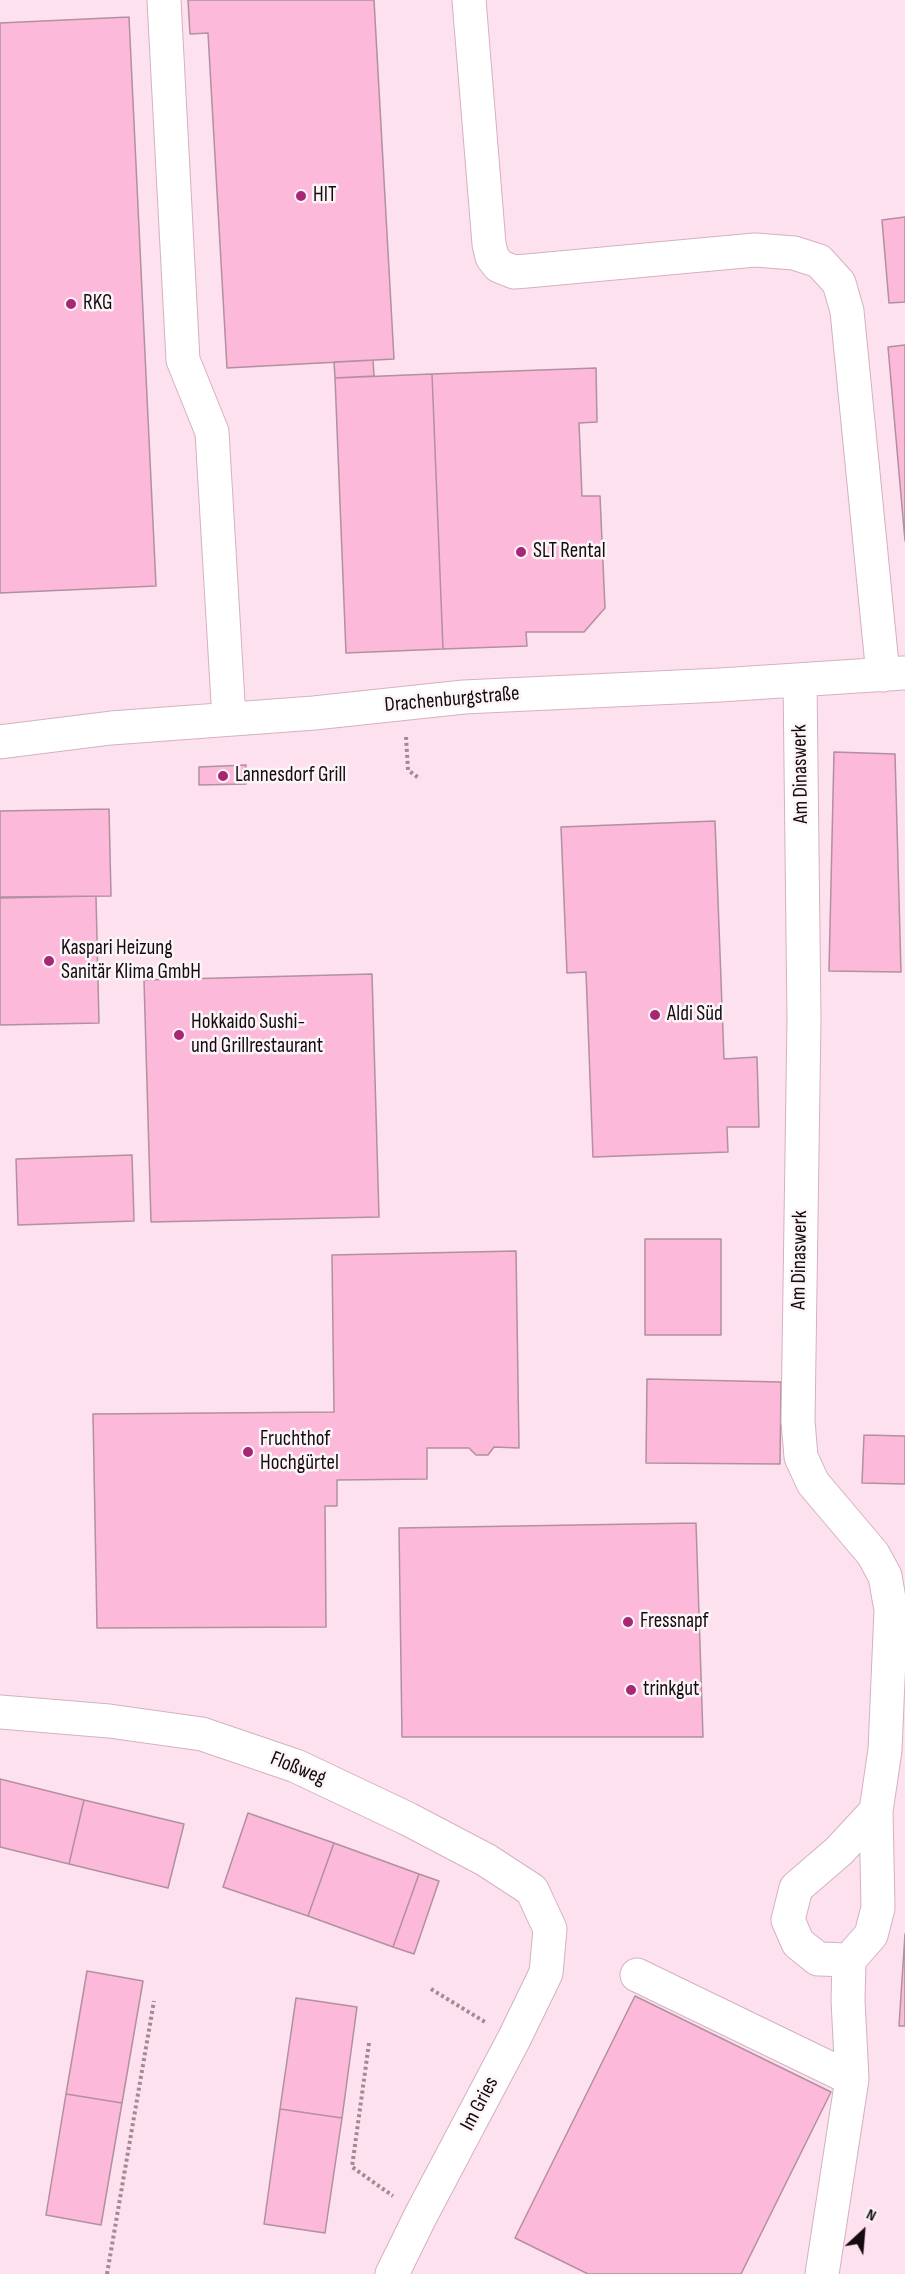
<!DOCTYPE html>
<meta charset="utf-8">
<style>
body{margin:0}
#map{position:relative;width:905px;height:2274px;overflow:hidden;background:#fee1ee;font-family:"Sofia Sans Condensed",sans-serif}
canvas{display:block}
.north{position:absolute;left:833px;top:2202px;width:60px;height:60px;-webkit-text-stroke:4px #fcf5f8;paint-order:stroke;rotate:26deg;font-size:16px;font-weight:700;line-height:24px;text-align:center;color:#150a0f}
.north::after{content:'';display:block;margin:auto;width:21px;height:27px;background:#150a0f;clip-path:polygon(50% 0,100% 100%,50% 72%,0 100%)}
</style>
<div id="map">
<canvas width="905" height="2274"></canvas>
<div class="north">N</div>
</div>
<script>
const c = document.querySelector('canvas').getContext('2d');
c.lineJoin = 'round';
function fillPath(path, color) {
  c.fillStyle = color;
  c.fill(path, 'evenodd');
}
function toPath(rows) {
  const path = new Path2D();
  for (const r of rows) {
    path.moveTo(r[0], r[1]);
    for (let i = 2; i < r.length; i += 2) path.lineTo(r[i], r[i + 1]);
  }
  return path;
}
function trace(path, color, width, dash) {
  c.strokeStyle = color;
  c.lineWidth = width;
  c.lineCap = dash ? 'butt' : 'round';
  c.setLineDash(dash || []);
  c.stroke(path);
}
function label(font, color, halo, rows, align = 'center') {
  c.font = font + ' "Sofia Sans Condensed",sans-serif';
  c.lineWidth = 5;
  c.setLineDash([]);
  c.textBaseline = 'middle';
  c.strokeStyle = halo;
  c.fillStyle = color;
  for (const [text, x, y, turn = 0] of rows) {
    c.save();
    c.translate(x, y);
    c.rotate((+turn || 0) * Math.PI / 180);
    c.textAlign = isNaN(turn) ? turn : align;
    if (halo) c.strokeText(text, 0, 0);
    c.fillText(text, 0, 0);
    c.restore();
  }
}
const building = toPath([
 [188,0,374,0,394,359,227,368,208,33,190,34,188,0],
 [129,17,156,586,0,593,0,23,129,17],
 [905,217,905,302,889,303,882,220,905,217],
 [905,345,905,541,888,347,905,345],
 [373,360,374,376,335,378,334,362,373,360],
 [596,368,597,422,579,423,582,496,600,496,605,608,584,632,526,632,527,646,443,649,432,374,596,368],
 [432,374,443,649,346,653,335,378,432,374],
 [834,752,895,754,901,972,829,971,834,752],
 [246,765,246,784,199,785,199,767,246,765],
 [109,809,111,896,0,897,0,811,109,809],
 [715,821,724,1059,757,1057,759,1127,727,1127,728,1152,593,1157,586,972,567,973,561,827,715,821],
 [96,896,99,1023,0,1025,0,898,96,896],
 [372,974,379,1217,151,1222,144,980,372,974],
 [132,1155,134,1221,18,1225,16,1159,132,1155],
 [645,1239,721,1239,721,1335,645,1335,645,1239],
 [516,1251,519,1448,494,1447,488,1455,476,1455,469,1448,427,1448,427,1479,337,1480,337,1506,325,1506,326,1627,97,1628,93,1414,334,1412,332,1255,516,1251],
 [647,1379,781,1382,780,1464,646,1463,647,1379],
 [864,1435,905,1436,905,1484,862,1483,864,1435],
 [696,1523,703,1737,402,1737,399,1528,696,1523],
 [0,1779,84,1800,69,1864,0,1847,0,1779],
 [84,1800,184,1824,168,1888,69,1864,84,1800],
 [248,1813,334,1843,308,1916,223,1887,248,1813],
 [334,1843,419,1874,393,1947,308,1916,334,1843],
 [419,1874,439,1881,414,1954,393,1947,419,1874],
 [905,1934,905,2026,899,2026,905,1934],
 [87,1971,143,1981,122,2103,66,2094,87,1971],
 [635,1996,831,2092,741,2274,588,2274,515,2238,635,1996],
 [296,1998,357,2007,342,2118,280,2109,296,1998],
 [66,2094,122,2103,101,2225,46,2215,66,2094],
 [280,2109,342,2118,325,2233,264,2224,280,2109]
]);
fillPath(building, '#fcb9da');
trace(building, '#b1909f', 1.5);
const minor = toPath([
 [164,0,183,360,212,432,229,719],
 [469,0,489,244,492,257,499,266,514,272,527,271,755,250,794,253,819,261,839,283,847,311,883,675],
 [800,680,804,1019,798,1421,801,1457,813,1483,873,1554,885,1576,891,1610,885,1750,876,1811,878,1908,871,1935,849,1960,818,1959,798,1943,788,1920,796,1888,839,1851,876,1811],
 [0,742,111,728,314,713,464,697,720,685,903,673],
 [0,1712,109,1721,202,1734,296,1766,408,1819,486,1860,532,1890,550,1929,546,1973,514,2039,421,2215,392,2274],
 [637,1975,852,2079],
 [822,2274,852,2079,848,2000,849,1960]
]);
trace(minor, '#d4b1c1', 35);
trace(toPath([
 [406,737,408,770,420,779],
 [431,1989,485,2022],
 [369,2043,352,2167,393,2196],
 [107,2274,154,2001]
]), '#a08a94', 4, [3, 3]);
trace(minor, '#fff', 33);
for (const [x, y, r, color] of [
 [301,196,6,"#a72775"],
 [71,304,6,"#a72775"],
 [521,552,6,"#a72775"],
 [223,776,6,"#a72775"],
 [49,961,6,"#a72775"],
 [655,1015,6,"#a72775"],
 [179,1035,6,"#a72775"],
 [248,1452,6,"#a72775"],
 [628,1622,6,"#a72775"],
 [631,1690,6,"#a72775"]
]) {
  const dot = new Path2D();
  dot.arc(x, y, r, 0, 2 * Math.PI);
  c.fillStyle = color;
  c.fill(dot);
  trace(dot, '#fcf5f8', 2);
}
label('21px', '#150a0f', '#fcf5f8', [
 ["HIT",313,196],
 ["RKG",83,304],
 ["SLT Rental",533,552],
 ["Lannesdorf Grill",235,776],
 ["Kaspari Heizung",61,949],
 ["Sanitär Klima GmbH",61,973],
 ["Aldi Süd",667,1015],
 ["Hokkaido Sushi-",191,1023],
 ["und Grillrestaurant",191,1047],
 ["Fruchthof",260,1440],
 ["Hochgürtel",260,1464],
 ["Fressnapf",640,1622],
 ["trinkgut",643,1690]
], 'left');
label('21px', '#150a0f', '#fcf5f8', [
 ["Drachenburgstraße",452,700,-5],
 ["Am Dinaswerk",801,774,-91],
 ["Am Dinaswerk",800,1260,-89],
 ["Floßweg",298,1769,22],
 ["Im Gries",480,2104,-62]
]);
</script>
